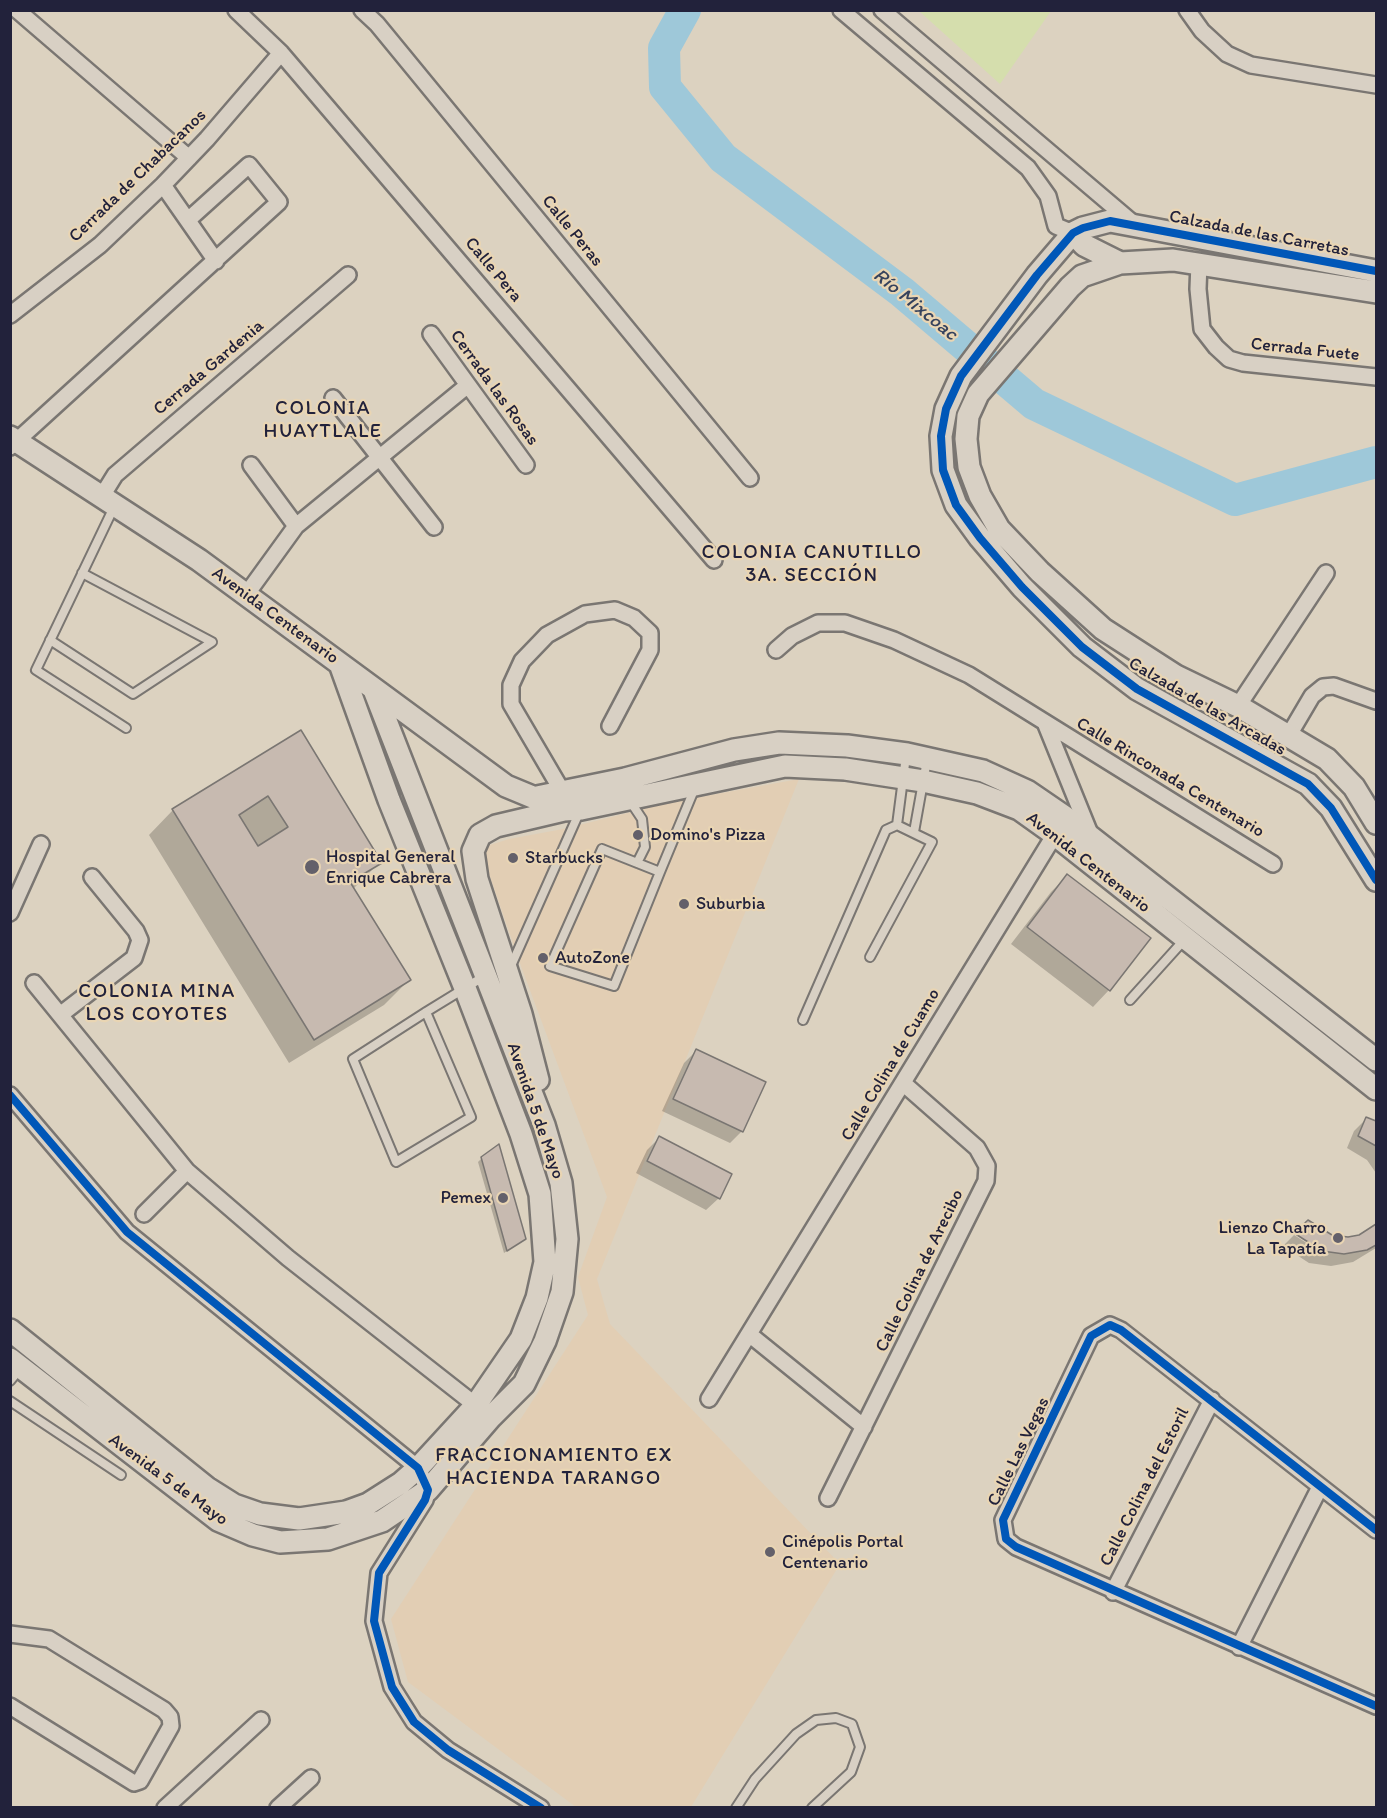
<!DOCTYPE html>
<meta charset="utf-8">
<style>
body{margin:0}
#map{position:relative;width:1387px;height:1818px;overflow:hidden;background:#dcd2c0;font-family:Itim,sans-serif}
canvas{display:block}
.frame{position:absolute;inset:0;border:12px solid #22223b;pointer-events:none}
</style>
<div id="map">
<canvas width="1387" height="1818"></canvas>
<div class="frame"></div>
</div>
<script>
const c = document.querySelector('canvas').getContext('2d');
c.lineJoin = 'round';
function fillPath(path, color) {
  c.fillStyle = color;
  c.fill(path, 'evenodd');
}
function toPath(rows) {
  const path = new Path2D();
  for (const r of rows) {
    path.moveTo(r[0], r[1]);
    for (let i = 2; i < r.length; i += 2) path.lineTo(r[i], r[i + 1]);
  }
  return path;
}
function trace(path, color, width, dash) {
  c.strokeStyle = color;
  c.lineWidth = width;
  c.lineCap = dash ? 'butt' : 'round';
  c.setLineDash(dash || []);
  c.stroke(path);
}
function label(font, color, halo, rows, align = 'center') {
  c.font = font + ' Itim,sans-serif';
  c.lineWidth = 4.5;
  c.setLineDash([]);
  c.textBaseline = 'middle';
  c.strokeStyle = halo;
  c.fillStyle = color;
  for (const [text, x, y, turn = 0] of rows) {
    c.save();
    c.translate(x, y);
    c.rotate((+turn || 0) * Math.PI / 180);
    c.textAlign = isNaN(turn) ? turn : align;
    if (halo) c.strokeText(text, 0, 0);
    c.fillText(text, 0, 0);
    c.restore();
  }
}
fillPath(toPath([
 [799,779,597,1279,610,1324,840,1564,691,1807,576,1807,408,1682,391,1619,588,1315,578,1277,607,1197,518,958,483,856,490,845,509,839,563,829,672,802]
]), '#e2ceb4');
fillPath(toPath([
 [919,11,1051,11,1000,84]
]), '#d5dead');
fillPath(toPath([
 [300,732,380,862,353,889,409,980,384,1005,289,1063,149,835,173,810],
 [1067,876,1109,990,1093,1007,1011,944,1051,892],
 [696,1051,742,1131,730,1143,662,1111,684,1063],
 [1367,1118,1376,1125,1376,1173,1367,1160,1347,1148,1354,1131],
 [659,1138,719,1198,706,1210,636,1173,647,1150],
 [482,1158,524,1239,504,1253,478,1162],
 [1376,1223,1376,1248,1353,1262,1331,1266,1309,1263,1283,1246,1294,1235,1327,1256,1329,1254,1300,1235,1359,1237]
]), '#0003');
trace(toPath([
 [685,10,664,48,665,87,723,158,902,292,1034,404,1235,500,1376,462]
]), '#9ec8d9', 32);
const building = toPath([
 [301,730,382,863,350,882,411,980,314,1040,172,809,301,730],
 [268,796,288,827,258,846,239,815,268,796],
 [1067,874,1151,938,1110,991,1027,927,1067,874],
 [696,1049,766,1082,743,1132,673,1099,696,1049],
 [1366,1117,1376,1121,1376,1146,1358,1136,1366,1117],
 [659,1136,732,1174,720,1199,647,1161,659,1136],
 [499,1144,526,1239,507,1251,481,1157,499,1144],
 [1308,1220,1332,1235,1348,1237,1359,1235,1376,1224,1376,1245,1367,1250,1344,1254,1322,1251,1294,1233,1308,1220]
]);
fillPath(building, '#c7bab0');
trace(building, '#7a7672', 1.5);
const lane = toPath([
 [114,507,36,670,126,728],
 [50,640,133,694,212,642,82,573],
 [630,801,642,819,645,847,637,863],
 [897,825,906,756],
 [914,832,927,760],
 [602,849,660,872,614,986,550,966,602,849],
 [660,872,694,790],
 [511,966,579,813],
 [1130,1000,1185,939],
 [426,1012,471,1117,396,1162,353,1059,426,1012,483,977],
 [803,1020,886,830,897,825,932,842,870,957],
 [10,1381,20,1369],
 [10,1401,121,1475],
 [736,1808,755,1779,796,1734,816,1720,836,1718,852,1724,860,1747,851,1772,812,1808]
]);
const street = toPath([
 [17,10,189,158],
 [236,10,281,53,714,560],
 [362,10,377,24,750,478],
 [841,10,1028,168,1048,196,1056,226,1073,233],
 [882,10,1134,224],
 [1187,10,1202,31,1227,54,1251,65,1376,85],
 [163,185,216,261],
 [1199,263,1198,289,1202,329,1216,347,1229,359,1243,363,1376,377],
 [10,315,100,245,163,185,207,139,281,53],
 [431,334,526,465],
 [333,398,434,527],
 [10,447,279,202,249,165,188,220],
 [251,465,296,526],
 [102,496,115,475,348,275],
 [246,595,296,526,468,385],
 [776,650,792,636,818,623,845,623,894,640,969,675,1273,864],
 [1238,706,1326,573],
 [1046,725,1091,836],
 [1289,735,1312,696,1323,687,1334,686,1376,701],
 [563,801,562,791,511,704,511,685,522,661,547,635,585,614,615,610,634,618,650,633,650,650,610,726],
 [10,913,41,844],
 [34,983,187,1171,288,1258,483,1411],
 [60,1015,134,958,140,940,136,931,92,877],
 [10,1095,127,1232,418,1468,428,1490,425,1500,379,1573,374,1621,392,1687,414,1722,448,1750,541,1808],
 [144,1214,187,1171],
 [749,1334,864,1427],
 [709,1399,1060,826],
 [828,1498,986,1181,987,1166,977,1148,903,1083],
 [1376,1530,1121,1330,1110,1325,1091,1336,1003,1520,1006,1539,1016,1547,1376,1706],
 [1113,1592,1212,1400],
 [10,1634,49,1639,164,1710,170,1717,171,1726,140,1781,134,1783,10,1706],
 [1239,1647,1320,1487],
 [165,1808,261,1720],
 [278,1808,311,1778]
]);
const secondary = toPath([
 [1073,233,1084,245,1120,263,1173,260,1376,292],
 [1120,263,1082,276,1070,287,978,394,968,416,966,439,969,467,980,496,999,529,1040,572,1103,629,1176,676,1238,706,1327,759,1354,787,1376,823],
 [1376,271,1110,221,1083,228,1073,233,1037,275,961,376,946,409,941,436,943,470,956,505,980,538,1022,587,1082,647,1137,689,1308,784,1331,808,1376,880],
 [10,437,199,560,506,786,564,810,581,809,785,766,845,769,923,781,977,793,1019,809,1054,834,1376,1089],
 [537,797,625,779,734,750,779,743,847,746,907,754,983,771,1027,791,1065,817,1376,1060],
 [538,1080,521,1014,477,879,473,851,480,835,496,826,564,810],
 [10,1330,207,1488,234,1505,260,1514,299,1519,346,1512,368,1504,401,1483,418,1468,475,1406,521,1339,537,1298,545,1262,540,1194,521,1134,465,988,389,800,340,664],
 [10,1359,218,1520,253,1535,280,1542,328,1539,382,1521,428,1490,491,1417,524,1384,545,1341,562,1292,567,1239,561,1183,544,1125,374,690]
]);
trace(lane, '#7a7672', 12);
trace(street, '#7a7672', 20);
trace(secondary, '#7a7672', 26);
trace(lane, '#d8d0c4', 8);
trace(street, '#d8d0c4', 15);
trace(secondary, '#d8d0c4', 21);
trace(toPath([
 [1376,271,1110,221,1083,228,1073,233,1037,275,961,376,946,409,941,436,943,470,956,505,980,538,1022,587,1082,647,1137,689,1308,784,1331,808,1376,880],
 [10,1095,127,1232,418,1468,428,1490,425,1500,379,1573,374,1621,392,1687,414,1722,448,1750,541,1808],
 [1376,1530,1121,1330,1110,1325,1091,1336,1003,1520,1006,1539,1016,1547,1376,1706]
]), '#0057b8', 8);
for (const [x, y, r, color] of [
 [638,835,6,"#63606a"],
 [513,858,6,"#63606a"],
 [312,867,8,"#63606a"],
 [684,904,6,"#63606a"],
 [543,958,6,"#63606a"],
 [503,1198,6,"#63606a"],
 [1338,1238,6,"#63606a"],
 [770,1552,6,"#63606a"]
]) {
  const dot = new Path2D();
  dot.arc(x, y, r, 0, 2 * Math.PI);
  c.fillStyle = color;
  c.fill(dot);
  trace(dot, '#e9d5b3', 2);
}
label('18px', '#22223b', '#e9d5b3', [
 ["Cerrada de Chabacanos",138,176,-44],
 ["Calle Peras",572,231,51],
 ["Calzada de las Carretas",1259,234,11],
 ["Calle Pera",493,270,50],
 ["Cerrada Fuete",1305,350,6],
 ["Cerrada Gardenia",209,368,-40],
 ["Cerrada las Rosas",494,388,54],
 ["Avenida Centenario",275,616,36],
 ["Calzada de las Arcadas",1207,707,30],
 ["Calle Rinconada Centenario",1170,778,31],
 ["Avenida Centenario",1088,863,38],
 ["Calle Colina de Cuamo",891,1065,-59],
 ["Avenida 5 de Mayo",535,1111,71],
 ["Calle Colina de Arecibo",920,1271,-64],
 ["Calle Las Vegas",1019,1452,-64],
 ["Avenida 5 de Mayo",168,1480,36],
 ["Calle Colina del Estoril",1145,1487,-63]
]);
label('18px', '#22223b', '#e9d5b3', [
 ["Domino's Pizza",650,835],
 ["Hospital General",326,857],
 ["Enrique Cabrera",326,878],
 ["Starbucks",525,858],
 ["Suburbia",696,904],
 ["AutoZone",555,958],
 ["Pemex",491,1198,"right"],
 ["Lienzo Charro",1326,1228,"right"],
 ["La Tapatía",1326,1249,"right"],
 ["Cinépolis Portal",782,1542],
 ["Centenario",782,1563]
], 'left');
label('italic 20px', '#35425d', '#e9d5b3', [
 ["Río Mixcoac",915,305,39]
]);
c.letterSpacing = '1.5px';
label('20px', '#22223b', '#e9d5b3', [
 ["COLONIA",323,409],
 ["HUAYTLALE",323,432],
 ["COLONIA CANUTILLO",812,553],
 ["3A. SECCIÓN",812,576],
 ["COLONIA MINA",157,992],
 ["LOS COYOTES",157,1015],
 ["FRACCIONAMIENTO EX",554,1456],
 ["HACIENDA TARANGO",554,1479]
]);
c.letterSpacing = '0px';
</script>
